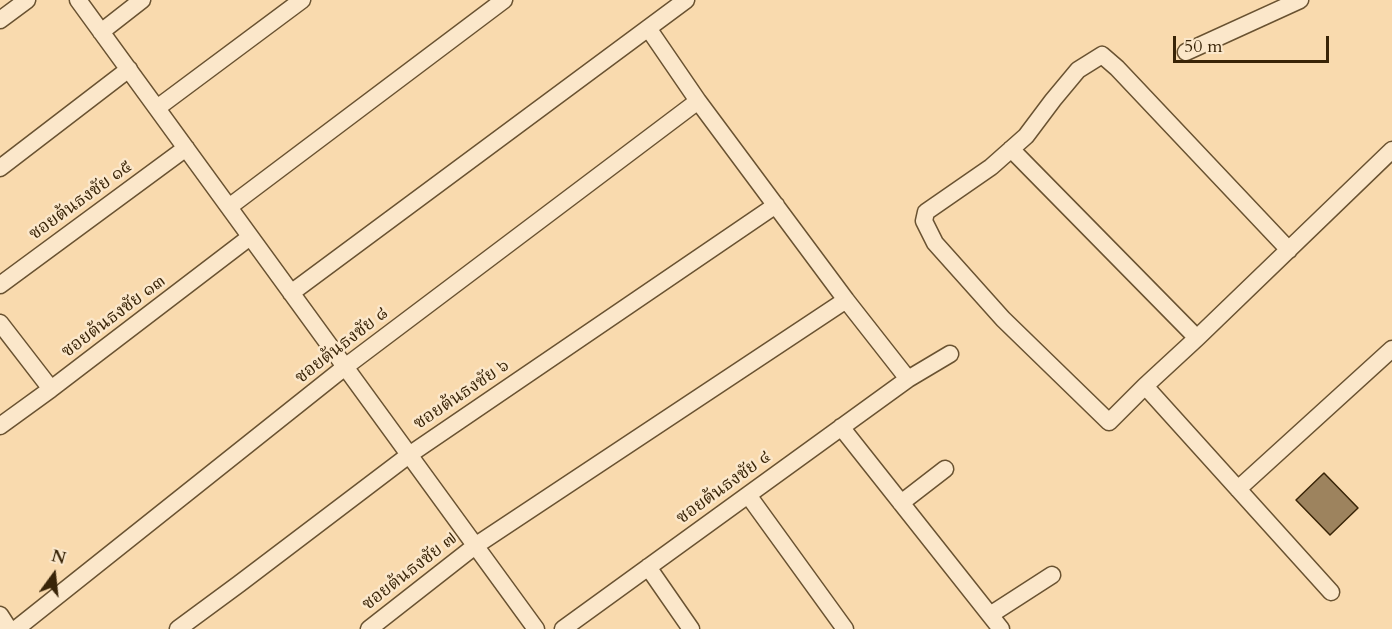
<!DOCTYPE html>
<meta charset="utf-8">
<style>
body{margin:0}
#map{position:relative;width:1392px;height:629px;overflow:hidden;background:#f9daae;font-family:Cardo,serif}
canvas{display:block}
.north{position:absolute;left:24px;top:545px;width:60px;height:60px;-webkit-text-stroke:4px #fbe7ca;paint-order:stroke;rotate:15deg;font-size:16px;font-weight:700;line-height:24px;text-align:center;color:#392407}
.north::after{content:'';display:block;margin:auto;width:21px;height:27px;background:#392407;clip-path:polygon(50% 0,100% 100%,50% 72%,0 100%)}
.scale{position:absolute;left:1173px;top:36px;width:156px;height:27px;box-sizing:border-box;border:3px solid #392407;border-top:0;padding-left:8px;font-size:18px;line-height:21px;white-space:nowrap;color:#392407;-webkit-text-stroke:4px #fbe7ca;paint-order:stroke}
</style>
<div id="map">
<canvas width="1392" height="629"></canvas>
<div class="north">N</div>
<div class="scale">50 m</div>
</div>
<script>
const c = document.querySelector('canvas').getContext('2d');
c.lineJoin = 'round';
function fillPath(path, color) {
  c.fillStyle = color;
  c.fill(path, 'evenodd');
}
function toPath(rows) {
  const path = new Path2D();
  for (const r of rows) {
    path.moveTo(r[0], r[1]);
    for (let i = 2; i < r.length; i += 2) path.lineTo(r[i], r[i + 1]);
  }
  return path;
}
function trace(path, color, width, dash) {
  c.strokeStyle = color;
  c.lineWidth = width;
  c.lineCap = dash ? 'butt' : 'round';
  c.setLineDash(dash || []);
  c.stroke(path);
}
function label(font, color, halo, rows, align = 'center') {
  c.font = font + ' Cardo,"Noto Serif Thai",serif';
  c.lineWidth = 5;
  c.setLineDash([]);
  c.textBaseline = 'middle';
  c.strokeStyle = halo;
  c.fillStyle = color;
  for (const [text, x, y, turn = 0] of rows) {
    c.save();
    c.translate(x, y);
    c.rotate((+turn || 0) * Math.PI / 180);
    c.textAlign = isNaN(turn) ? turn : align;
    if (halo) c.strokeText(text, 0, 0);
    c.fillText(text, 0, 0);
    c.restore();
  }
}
const building = toPath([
 [1324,473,1358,508,1330,535,1296,500,1324,473]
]);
fillPath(building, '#9d835e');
trace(building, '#392407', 1.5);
const minor = toPath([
 [78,0,536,629],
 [0,20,27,0],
 [648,28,698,101,846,300,908,379],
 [101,32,142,0],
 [1186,52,1300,0],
 [157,108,302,0],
 [1011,149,1197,338],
 [0,168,129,69],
 [229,207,504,0],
 [1289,250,1117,68,1102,55,1078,70,1053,100,1026,136,991,167,926,212,924,221,935,243,1003,319,1109,422,1145,386,1197,338,1392,150],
 [0,285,186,148],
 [291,293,686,0],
 [0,323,51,389],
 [1145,386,1331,592],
 [0,426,51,389,250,237],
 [841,427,1001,629],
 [1238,489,1392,349],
 [748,495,845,629],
 [901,503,945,469],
 [648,567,691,629],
 [0,615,9,629],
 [990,615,1052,575],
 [16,629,345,367,698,101],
 [178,629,239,584,409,455,776,205],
 [369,629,475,546,846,300],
 [563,629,908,379,950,354]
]);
trace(minor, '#695231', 19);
trace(minor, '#fbe7ca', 16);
label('18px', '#392407', '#fbe7ca', [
 ["ซอยต้นธงชัย ๑๕",81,201,-36],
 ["ซอยต้นธงชัย ๑๓",114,317,-37],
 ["ซอยต้นธงชัย ๘",342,346,-38],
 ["ซอยต้นธงชัย ๖",462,395,-34],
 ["ซอยต้นธงชัย ๔",724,488,-36],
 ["ซอยต้นธงชัย ๗",410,572,-38]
]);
</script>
